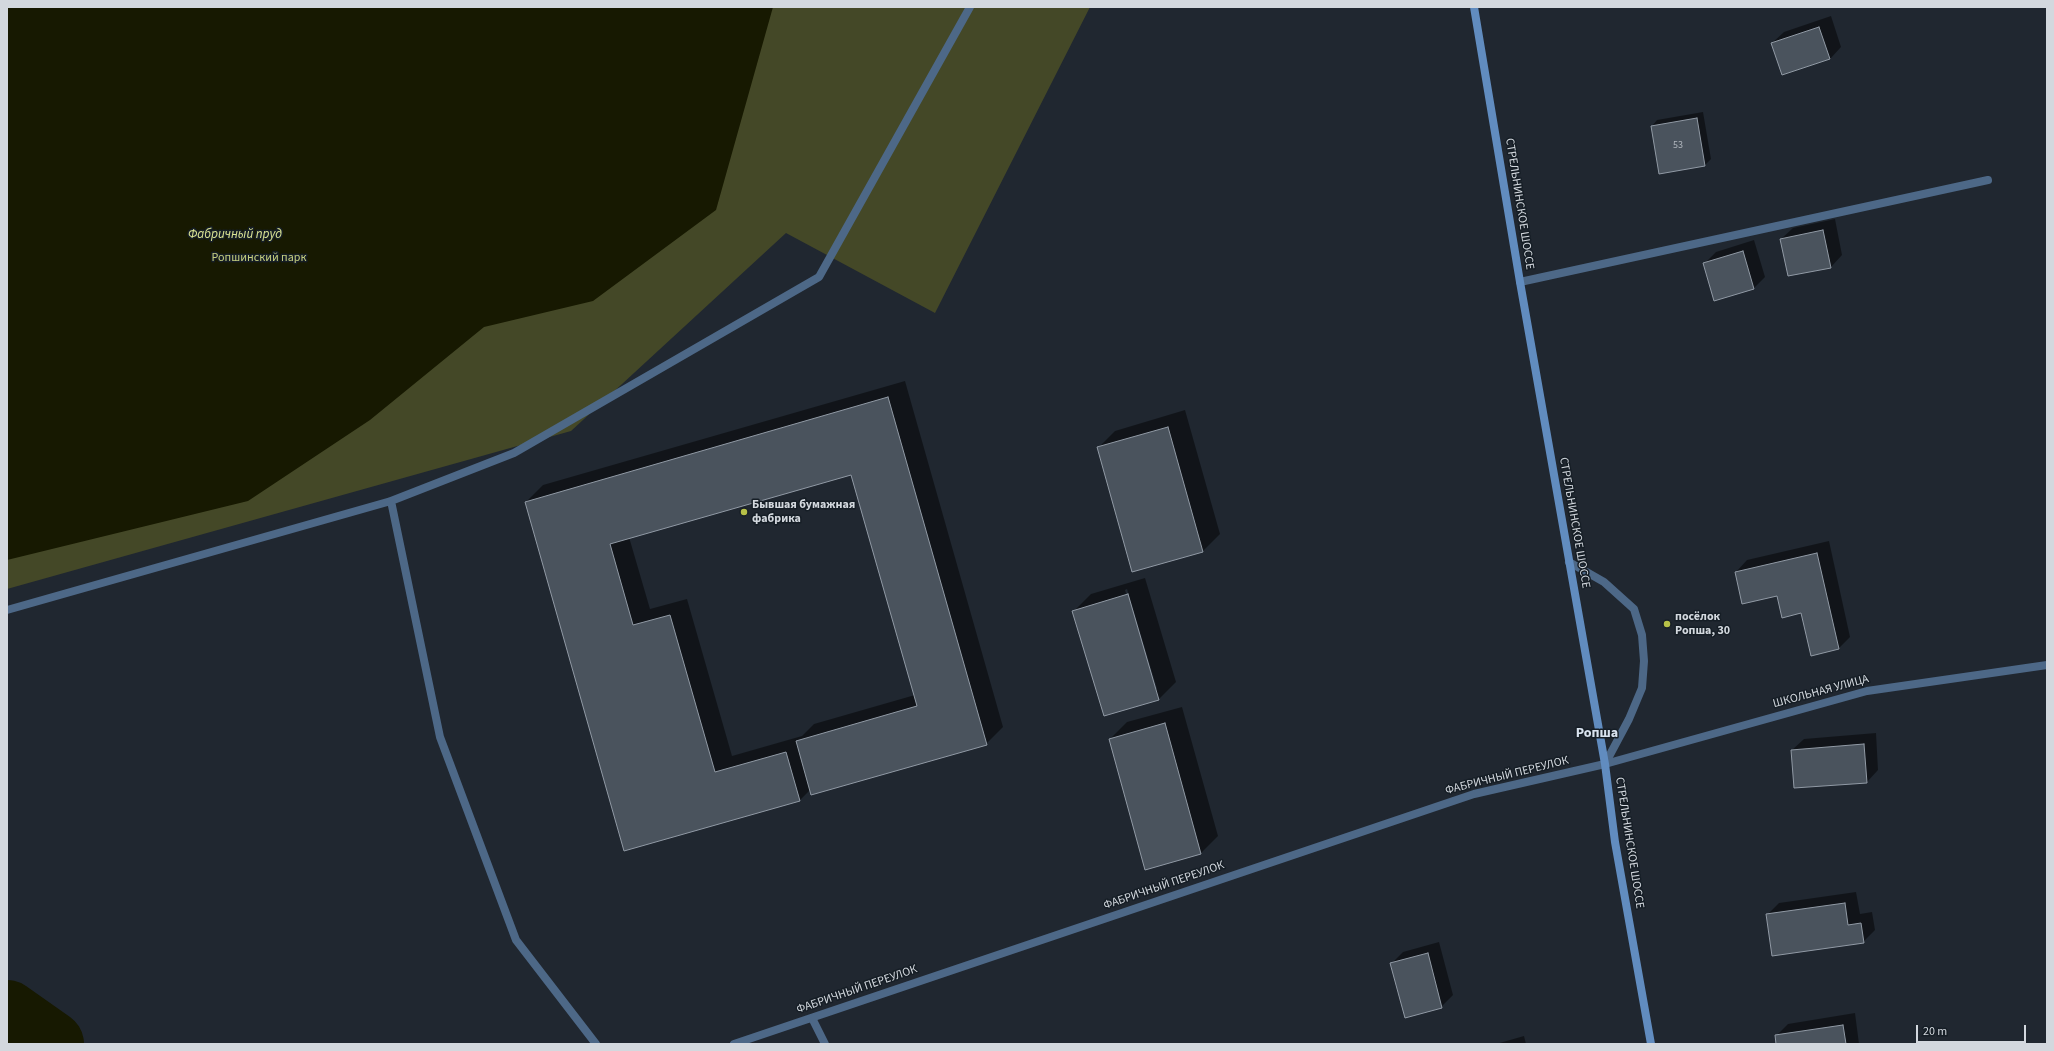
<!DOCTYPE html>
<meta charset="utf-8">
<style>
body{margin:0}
#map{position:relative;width:2054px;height:1051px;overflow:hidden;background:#202730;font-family:"Source Sans 3",sans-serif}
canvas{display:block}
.frame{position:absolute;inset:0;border:8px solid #d3d8de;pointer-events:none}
.scale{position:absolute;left:1916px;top:1025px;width:110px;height:18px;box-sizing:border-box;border:2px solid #d3d8de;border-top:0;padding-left:5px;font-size:12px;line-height:14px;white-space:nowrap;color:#d3d8de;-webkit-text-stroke:3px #161e26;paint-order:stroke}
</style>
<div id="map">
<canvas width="2054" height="1051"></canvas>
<div class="frame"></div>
<div class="scale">20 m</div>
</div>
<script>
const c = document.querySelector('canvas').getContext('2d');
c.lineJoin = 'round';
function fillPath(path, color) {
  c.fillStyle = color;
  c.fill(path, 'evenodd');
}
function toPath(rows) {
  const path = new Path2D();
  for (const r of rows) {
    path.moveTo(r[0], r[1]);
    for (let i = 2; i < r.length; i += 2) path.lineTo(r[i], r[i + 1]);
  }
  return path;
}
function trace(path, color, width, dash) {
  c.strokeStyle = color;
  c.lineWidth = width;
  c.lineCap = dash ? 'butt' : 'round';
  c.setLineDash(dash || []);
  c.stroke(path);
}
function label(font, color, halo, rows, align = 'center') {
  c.font = font + ' "Source Sans 3",sans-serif';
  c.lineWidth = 3;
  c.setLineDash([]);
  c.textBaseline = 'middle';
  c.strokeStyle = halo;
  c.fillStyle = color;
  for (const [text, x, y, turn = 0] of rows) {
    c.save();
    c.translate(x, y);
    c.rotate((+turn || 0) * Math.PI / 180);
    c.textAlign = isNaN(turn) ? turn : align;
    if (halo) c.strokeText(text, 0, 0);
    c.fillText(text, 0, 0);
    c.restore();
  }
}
fillPath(toPath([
 [7,7,1090,7,935,313,786,233,571,431,7,589]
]), '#444827');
fillPath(toPath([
 [7,7,773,7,716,210,593,301,484,327,370,420,248,501,7,560]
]), '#171901');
fillPath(toPath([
 [1831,16,1841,47,1830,59,1772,43,1784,32],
 [1703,112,1711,159,1705,165,1659,173,1652,126,1657,120],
 [1835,219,1842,255,1831,267,1781,239,1793,228],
 [1754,240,1765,277,1754,288,1705,263,1716,252],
 [905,381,1003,727,986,744,811,789,800,800,624,850,526,502,543,485],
 [851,474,915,695,814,724,802,736,732,756,687,599,650,609,629,537],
 [1185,410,1220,534,1203,551,1132,571,1098,448,1115,431],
 [1829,541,1850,637,1839,648,1802,612,1778,594,1736,572,1747,560],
 [1145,578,1176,682,1159,699,1105,715,1074,611,1091,594],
 [1127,589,1157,689,1155,689,1125,590],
 [1182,707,1218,836,1201,853,1146,868,1110,739,1127,722],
 [1876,733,1878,770,1867,782,1792,750,1804,739],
 [1856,892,1860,914,1872,912,1875,930,1863,942,1767,915,1779,903],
 [1439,942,1453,995,1441,1007,1391,964,1403,952],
 [1855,1013,1859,1044,1777,1044,1776,1036,1788,1024],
 [1524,1036,1526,1044,1496,1044]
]), '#0007');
trace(toPath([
 [7,1013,51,1044]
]), '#171901', 66);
const building = toPath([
 [1819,27,1830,59,1782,75,1771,43,1819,27],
 [1697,118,1705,166,1659,174,1651,126,1697,118],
 [1823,230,1831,268,1788,276,1780,239,1823,230],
 [1743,251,1754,289,1714,301,1703,263,1743,251],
 [888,397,987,745,811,795,796,741,917,706,851,475,610,544,633,625,670,615,715,772,786,752,800,801,624,851,525,502,888,397],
 [1168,427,1203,552,1132,572,1097,447,1168,427],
 [1817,553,1839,649,1811,656,1801,613,1782,618,1777,596,1742,604,1735,572,1817,553],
 [1128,594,1159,700,1104,716,1072,611,1128,594],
 [1165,723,1201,854,1145,870,1109,739,1165,723],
 [1864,744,1867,783,1794,788,1791,750,1864,744],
 [1845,903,1848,925,1861,923,1864,943,1772,956,1766,914,1845,903],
 [1428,953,1442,1008,1405,1018,1390,963,1428,953],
 [1843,1025,1846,1044,1776,1044,1775,1035,1843,1025]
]);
fillPath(building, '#4a535d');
trace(building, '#919aa5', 1);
trace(toPath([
 [1520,282,1988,180],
 [391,501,440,737,516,940,596,1044],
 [1569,562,1604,582,1634,609,1642,635,1644,661,1642,688,1629,719,1605,764],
 [7,610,391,501,514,453,819,277,970,7]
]), '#4d6887', 8);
trace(toPath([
 [812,1018,825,1044],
 [734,1044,1474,794,1605,764,1867,691,2047,665]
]), '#4d6887', 8);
trace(toPath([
 [1474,7,1520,282,1605,764,1615,842,1651,1044]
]), '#618cbf', 8);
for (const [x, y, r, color] of [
 [744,512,4,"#b7c148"],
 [1667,624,4,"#b7c148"]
]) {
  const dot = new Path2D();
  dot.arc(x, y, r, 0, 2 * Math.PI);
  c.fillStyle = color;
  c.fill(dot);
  trace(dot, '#161e26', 1.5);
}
label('10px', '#b1b7be', null, [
 ["53",1678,146]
]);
label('12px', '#d3d8de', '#161e26', [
 ["СТРЕЛЬНИНСКОЕ ШОССЕ",1519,204,81],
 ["СТРЕЛЬНИНСКОЕ ШОССЕ",1574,523,80],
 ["ШКОЛЬНАЯ УЛИЦА",1821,692,-15],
 ["ФАБРИЧНЫЙ ПЕРЕУЛОК",1507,776,-14],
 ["СТРЕЛЬНИНСКОЕ ШОССЕ",1629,843,81],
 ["ФАБРИЧНЫЙ ПЕРЕУЛОК",1164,886,-19],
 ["ФАБРИЧНЫЙ ПЕРЕУЛОК",857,990,-19]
]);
label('12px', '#c5ce7e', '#161e26', [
 ["Ропшинский парк",259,258]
]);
label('bold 12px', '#d3d8de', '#161e26', [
 ["Бывшая бумажная",752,505],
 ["фабрика",752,519],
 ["посёлок",1675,617],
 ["Ропша, 30",1675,631]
], 'left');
label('italic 13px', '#dae393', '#161e26', [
 ["Фабричный пруд",235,235]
]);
label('bold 14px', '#d9e3ef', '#161e26', [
 ["Ропша",1597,734]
]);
</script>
